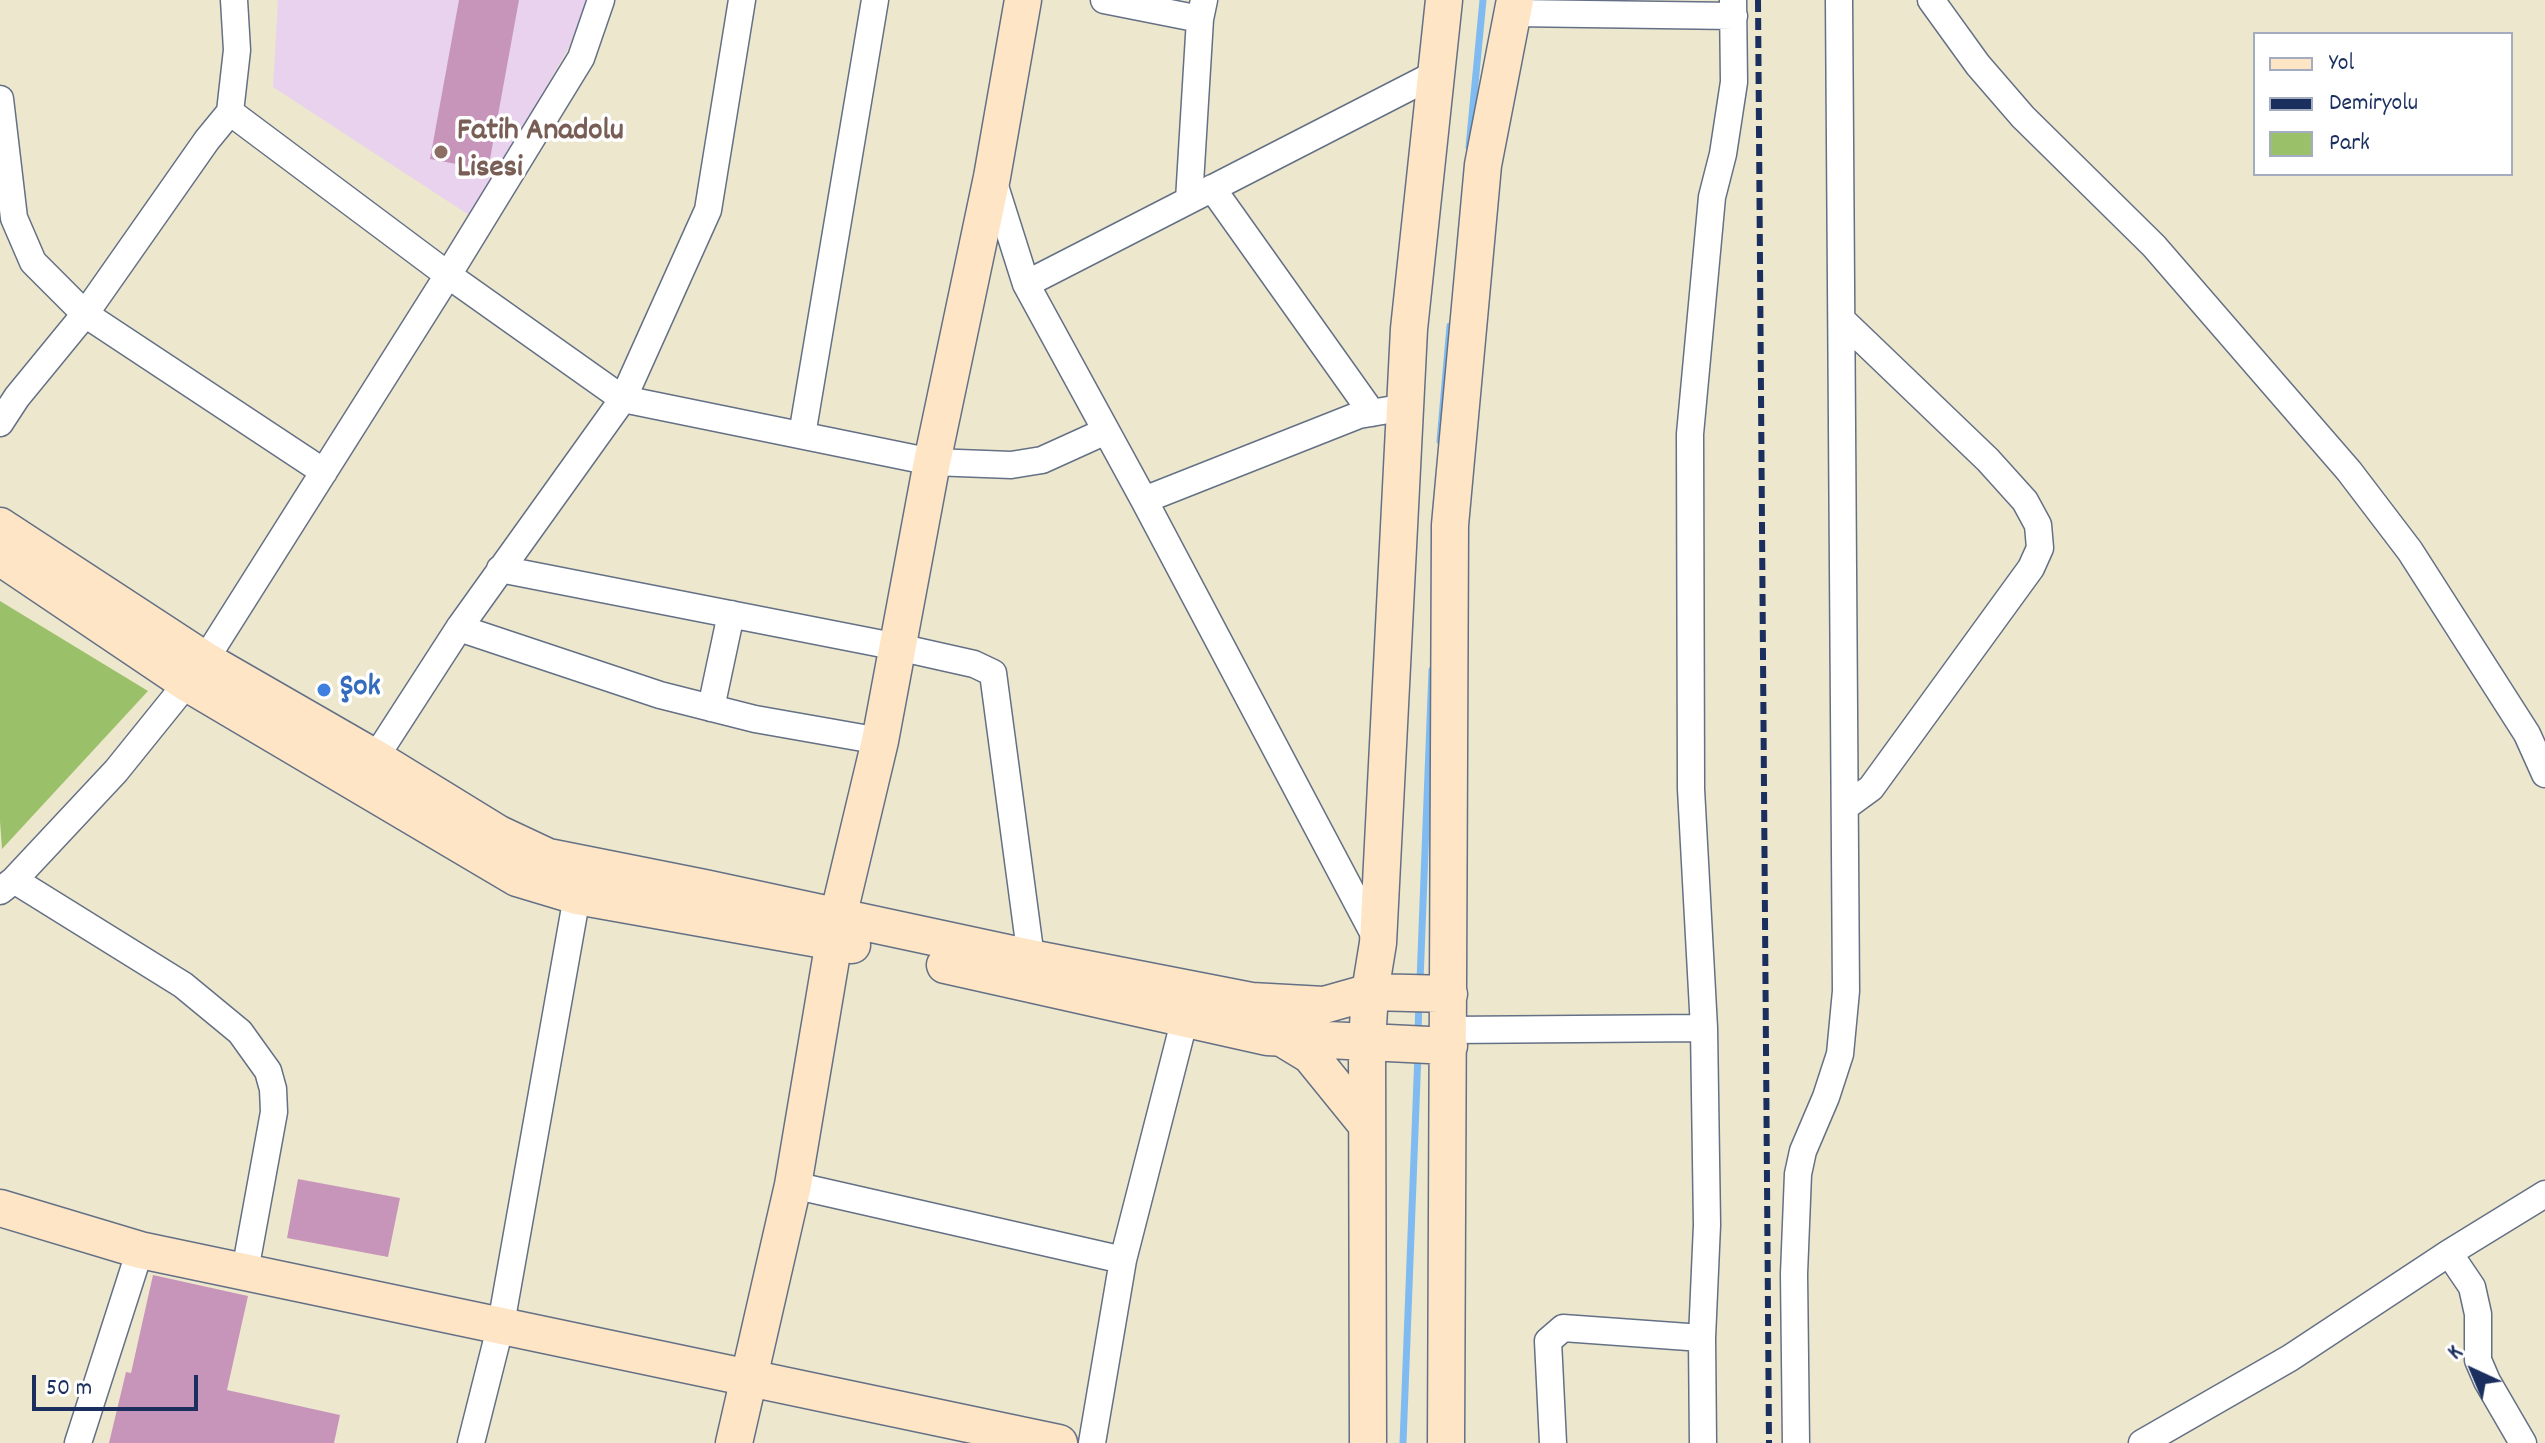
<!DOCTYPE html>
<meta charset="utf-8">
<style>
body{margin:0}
#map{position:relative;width:2545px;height:1443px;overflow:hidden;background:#ede8cd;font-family:Dekko,sans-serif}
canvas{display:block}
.legend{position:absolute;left:2253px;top:32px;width:260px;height:144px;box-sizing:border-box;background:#fff;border:2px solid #a4acbf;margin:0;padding:10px 14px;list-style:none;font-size:24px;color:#1b2f5e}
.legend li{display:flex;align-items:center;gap:16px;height:40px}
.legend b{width:40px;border:2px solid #a4acbf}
.north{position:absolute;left:2433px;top:1331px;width:80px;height:80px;-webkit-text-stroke:6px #fff;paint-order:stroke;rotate:316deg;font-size:22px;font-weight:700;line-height:32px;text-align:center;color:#1b2f5e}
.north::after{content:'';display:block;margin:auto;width:28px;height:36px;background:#1b2f5e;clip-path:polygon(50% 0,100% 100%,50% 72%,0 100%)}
.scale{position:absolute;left:32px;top:1375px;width:166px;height:36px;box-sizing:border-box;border:4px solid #1b2f5e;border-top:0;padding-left:10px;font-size:24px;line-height:28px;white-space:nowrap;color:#1b2f5e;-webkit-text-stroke:6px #fff;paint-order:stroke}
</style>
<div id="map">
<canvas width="2545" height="1443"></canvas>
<ul class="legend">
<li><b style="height:10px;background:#fde5c5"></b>Yol</li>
<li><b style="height:10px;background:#1b2f5e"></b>Demiryolu</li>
<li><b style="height:22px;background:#9bc06a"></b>Park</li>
</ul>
<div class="north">K</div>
<div class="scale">50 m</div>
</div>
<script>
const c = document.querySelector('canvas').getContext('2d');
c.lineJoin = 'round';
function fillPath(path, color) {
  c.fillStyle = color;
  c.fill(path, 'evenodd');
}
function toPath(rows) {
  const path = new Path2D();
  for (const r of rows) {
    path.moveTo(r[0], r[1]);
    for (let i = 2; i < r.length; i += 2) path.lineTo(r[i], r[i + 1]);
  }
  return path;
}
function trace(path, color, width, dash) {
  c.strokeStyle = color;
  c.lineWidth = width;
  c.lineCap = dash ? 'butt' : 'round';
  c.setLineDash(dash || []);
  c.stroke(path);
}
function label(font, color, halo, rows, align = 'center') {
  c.font = font + ' Dekko,sans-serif';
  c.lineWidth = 7;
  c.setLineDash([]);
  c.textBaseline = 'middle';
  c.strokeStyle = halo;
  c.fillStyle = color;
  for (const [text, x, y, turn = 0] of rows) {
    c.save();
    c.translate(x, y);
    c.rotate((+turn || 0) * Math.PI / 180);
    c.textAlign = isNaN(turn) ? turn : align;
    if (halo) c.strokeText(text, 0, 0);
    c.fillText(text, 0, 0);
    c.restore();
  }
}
fillPath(toPath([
 [278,0,587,0,569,47,472,217,273,87]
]), '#e8d2ee');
fillPath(toPath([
 [0,601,148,691,2,849,0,821]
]), '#9bc06a');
trace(toPath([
 [1469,147,1483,0],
 [1440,441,1450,326],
 [1420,981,1432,670],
 [1418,1033,1419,1001],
 [1403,1443,1418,1053]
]), '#7fbbf1', 7);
fillPath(toPath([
 [459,0,519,0,488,170,430,159],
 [298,1179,400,1198,388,1257,287,1238],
 [153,1275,248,1296,227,1390,340,1415,334,1443,109,1443,126,1372,131,1373]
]), '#c895ba');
const street = toPath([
 [1104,0,1200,19],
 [1931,0,1978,65,2023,117,2154,246,2349,471,2410,551,2527,734,2545,774],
 [1513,13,1734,16],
 [0,99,14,218,33,262,85,314,324,472],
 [230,112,448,275,623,399,932,462,1011,465,1042,460,1106,431],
 [993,180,1026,284,1144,500,1377,940],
 [1212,188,1372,413],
 [1189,200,1200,19,1204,0],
 [1026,284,1437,73],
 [1842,320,1988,460,2025,501,2038,525,2040,548,2031,568,1871,788,1845,807],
 [0,423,17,397,85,314,207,140,230,112,237,50,234,0],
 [802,435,875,0],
 [1144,500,1359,415,1406,407],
 [500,569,898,647,974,664,993,673,1031,958],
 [459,628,660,695,755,719,880,741],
 [205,660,448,275,581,58,601,0],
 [711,708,731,614],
 [366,772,459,628,623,399,708,210,742,0],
 [14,880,183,985,240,1032,268,1071,273,1089,274,1112,245,1271],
 [0,891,14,880,116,771,187,683],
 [1704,1028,1691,789,1690,434,1712,197,1723,154,1734,82,1733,0],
 [1449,1030,1704,1028,1707,1225,1702,1338,1703,1443],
 [793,1185,1123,1260],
 [2449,1253,2472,1287,2478,1314,2478,1360,2487,1381,2523,1443],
 [78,1443,140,1250],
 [471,1443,501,1324,577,896],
 [1092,1443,1123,1260,1185,1018],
 [1553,1443,1548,1341,1563,1328,1702,1338],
 [1796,1443,1794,1274,1798,1174,1803,1151,1826,1097,1840,1054,1846,991,1839,0],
 [2142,1443,2290,1358,2449,1253,2545,1194]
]);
const secondary = toPath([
 [0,526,205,660,377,759,499,834,548,857,704,888,1031,958,1251,1001,1324,1005,1370,992,1449,994],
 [0,557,187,683,517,878,577,896,852,945],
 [945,965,1267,1037,1449,1046],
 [1282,1038,1310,1055,1366,1124],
 [0,1208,140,1250,1059,1443],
 [734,1443,793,1185,838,917,880,741,932,462,992,177,1023,0],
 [1368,1443,1367,1043,1370,992,1378,943,1409,329,1444,0],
 [1446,1443,1450,525,1483,165,1515,0]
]);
trace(street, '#647085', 29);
trace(secondary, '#647085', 39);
trace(street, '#fff', 26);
trace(secondary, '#fde5c5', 36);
trace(toPath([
 [1758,0,1769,1443]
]), '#1b2f5e', 6, [12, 6]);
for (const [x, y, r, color] of [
 [441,152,8,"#8d6e63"],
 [324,690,8,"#3f7fe0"]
]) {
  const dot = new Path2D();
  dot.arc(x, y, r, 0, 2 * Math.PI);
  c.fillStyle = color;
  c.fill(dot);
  trace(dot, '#fff', 3);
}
label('bold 32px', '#785e54', '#fff', [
 ["Fatih Anadolu",457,134],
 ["Lisesi",457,171]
], 'left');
label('bold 32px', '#366cbe', '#fff', [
 ["Şok",340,690]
], 'left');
</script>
